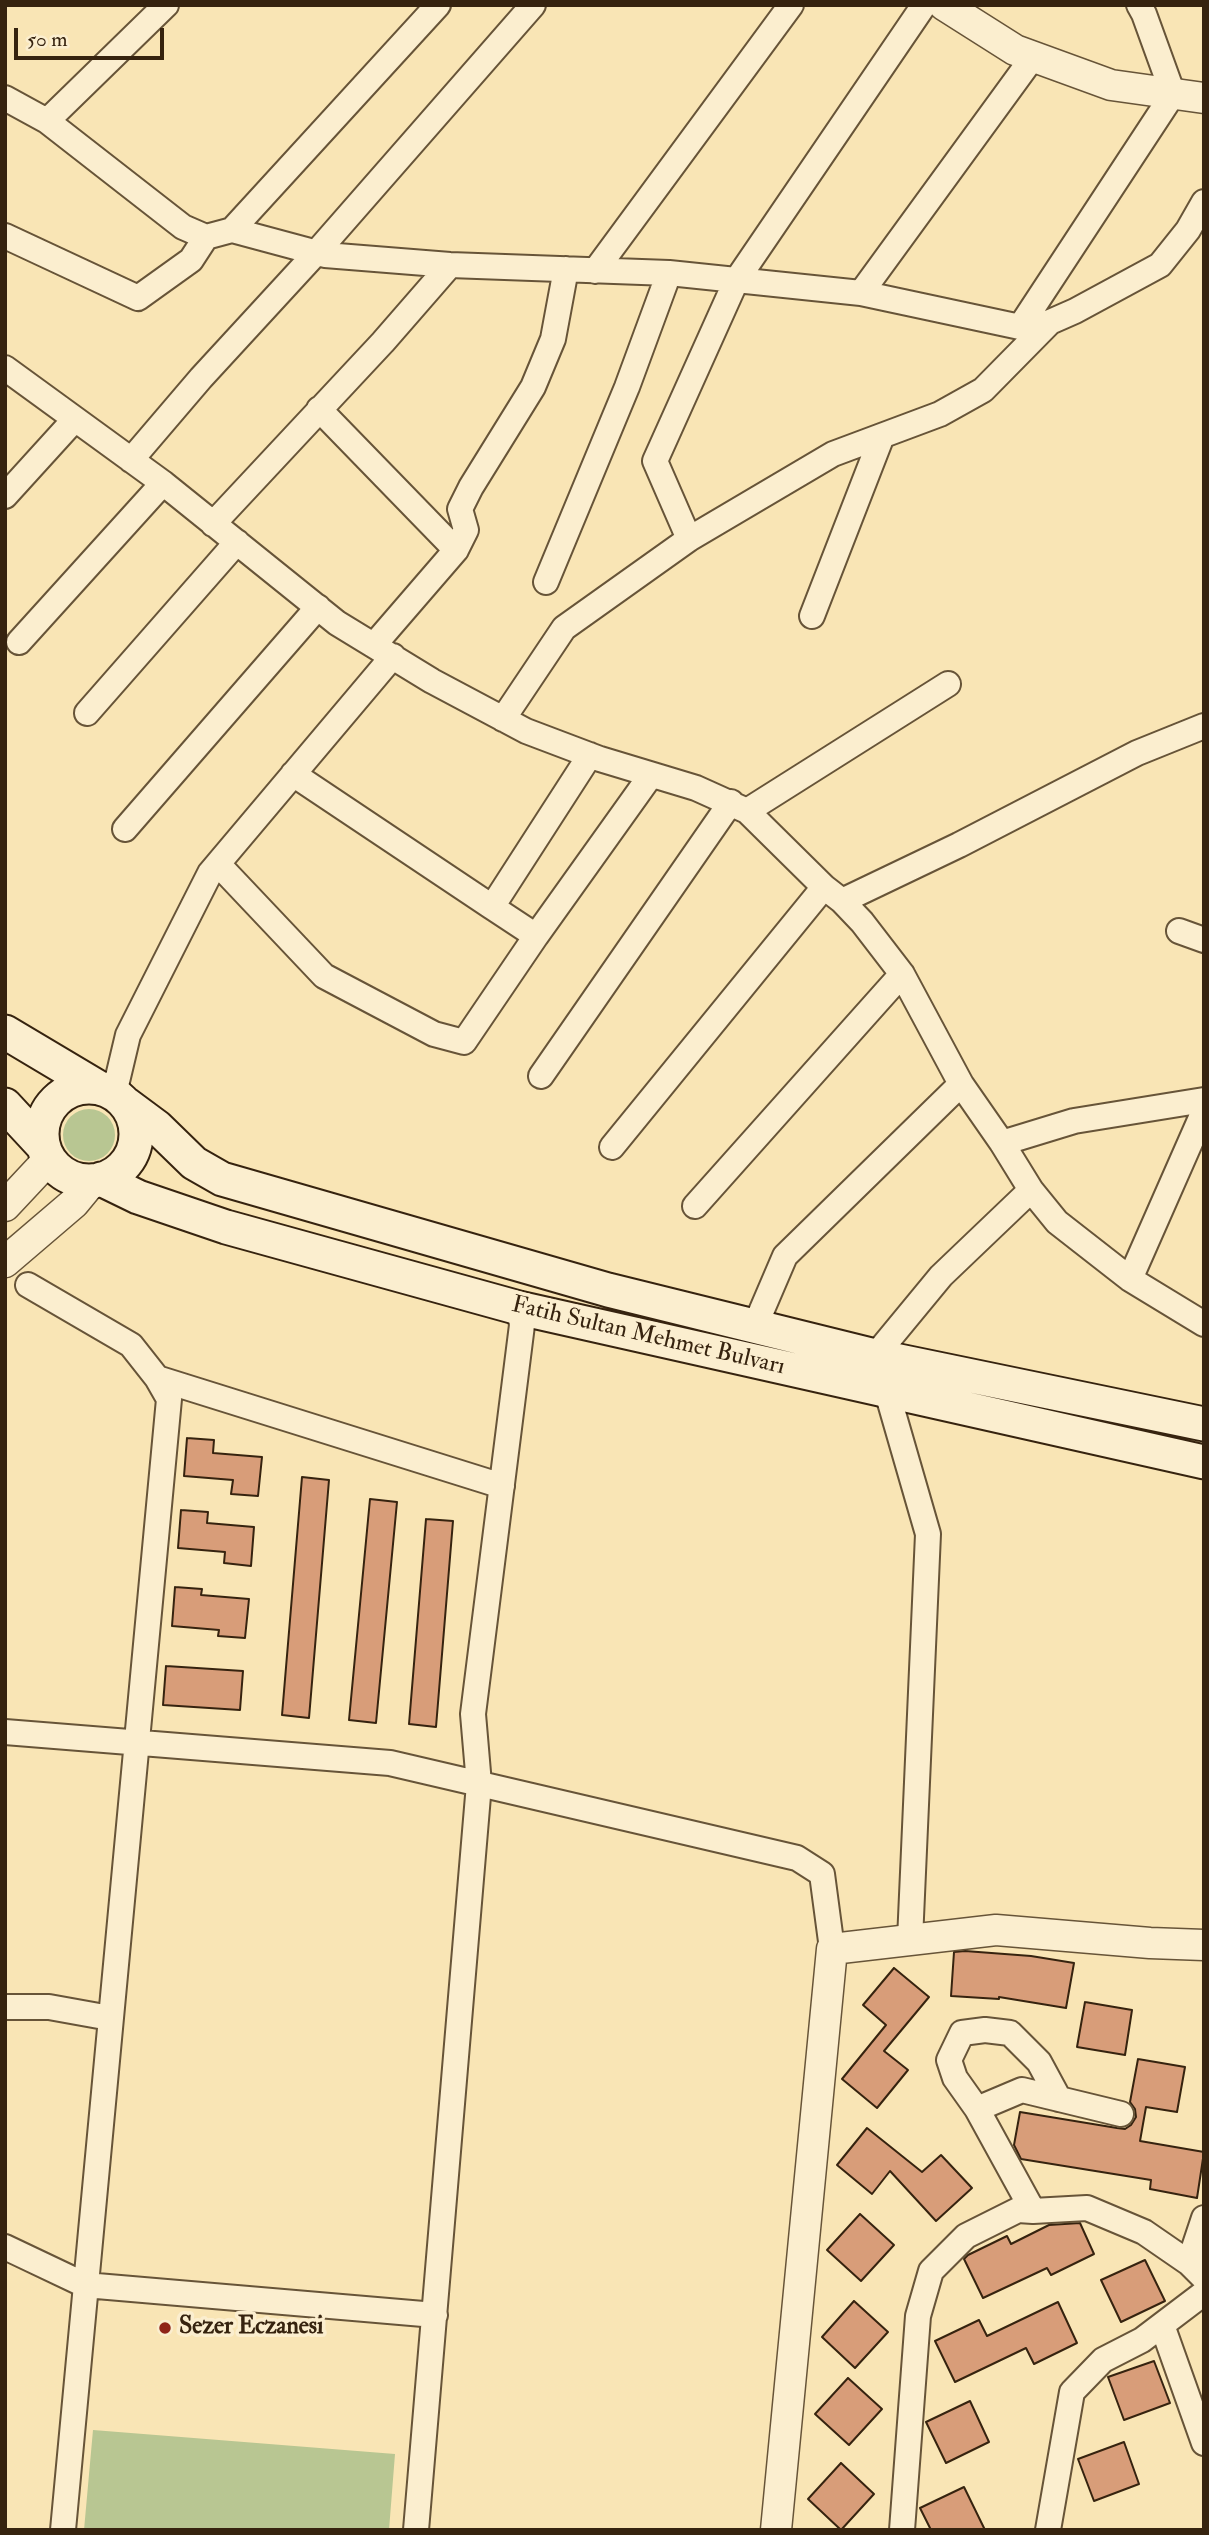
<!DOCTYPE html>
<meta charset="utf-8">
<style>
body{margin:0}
#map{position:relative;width:1209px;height:2535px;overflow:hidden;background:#f9e5b5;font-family:"IM FELL Double Pica",serif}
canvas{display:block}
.frame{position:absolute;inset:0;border:7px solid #36230f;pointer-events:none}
.scale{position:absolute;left:14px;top:28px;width:150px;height:32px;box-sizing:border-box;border:4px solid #36230f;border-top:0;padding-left:9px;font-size:21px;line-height:24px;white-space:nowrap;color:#36230f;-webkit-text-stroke:5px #fbeecf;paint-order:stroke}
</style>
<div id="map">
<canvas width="1209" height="2535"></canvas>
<div class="frame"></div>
<div class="scale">50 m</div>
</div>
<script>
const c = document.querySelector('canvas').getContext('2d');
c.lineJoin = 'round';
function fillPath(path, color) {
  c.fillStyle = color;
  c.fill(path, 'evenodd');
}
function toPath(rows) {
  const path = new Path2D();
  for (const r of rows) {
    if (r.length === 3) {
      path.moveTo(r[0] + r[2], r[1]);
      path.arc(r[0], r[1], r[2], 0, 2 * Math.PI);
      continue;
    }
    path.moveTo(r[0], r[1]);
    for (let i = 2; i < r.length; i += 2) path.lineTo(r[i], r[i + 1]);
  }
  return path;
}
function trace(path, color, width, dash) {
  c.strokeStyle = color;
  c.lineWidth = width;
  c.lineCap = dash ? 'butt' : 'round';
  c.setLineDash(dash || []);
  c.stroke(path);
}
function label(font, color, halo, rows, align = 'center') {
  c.font = font + ' "IM FELL Double Pica",serif';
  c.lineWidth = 7;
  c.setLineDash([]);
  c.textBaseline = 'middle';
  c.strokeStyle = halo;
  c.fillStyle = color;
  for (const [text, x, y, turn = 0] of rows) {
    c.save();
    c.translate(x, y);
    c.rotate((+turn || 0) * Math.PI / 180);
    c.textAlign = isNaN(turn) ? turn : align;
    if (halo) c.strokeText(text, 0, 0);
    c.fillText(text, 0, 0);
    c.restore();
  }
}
fillPath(toPath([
 [89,1135,26],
 [93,2430,395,2454,389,2530,84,2530]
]), '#b8c692');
const building = toPath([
 [187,1438,214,1440,213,1453,262,1457,258,1496,231,1494,233,1480,184,1476,187,1438],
 [302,1477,329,1480,309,1718,282,1715,302,1477],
 [370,1499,397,1502,376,1723,349,1720,370,1499],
 [181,1510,208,1512,207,1523,254,1527,251,1566,224,1563,225,1552,178,1548,181,1510],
 [426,1519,453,1521,436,1727,409,1724,426,1519],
 [175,1587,202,1589,201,1595,249,1599,245,1638,218,1636,219,1630,172,1626,175,1587],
 [166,1666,243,1671,240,1710,163,1705,166,1666],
 [965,1951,1031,1956,1074,1963,1066,2008,999,1997,999,1999,951,1996,954,1952,965,1951],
 [894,1968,929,1997,884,2051,908,2070,877,2108,842,2079,886,2025,863,2005,894,1968],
 [1085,2002,1132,2010,1125,2055,1077,2047,1085,2002],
 [1138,2059,1185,2067,1177,2112,1146,2107,1140,2141,1204,2152,1197,2198,1150,2189,1151,2180,1021,2159,1014,2145,1020,2112,1117,2128,1125,2129,1131,2125,1136,2117,1135,2109,1130,2102,1138,2059],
 [867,2128,922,2172,941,2155,972,2188,936,2221,890,2171,872,2194,837,2165,867,2128],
 [860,2214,894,2245,861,2281,827,2250,860,2214],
 [1080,2223,1094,2254,1051,2275,1047,2268,983,2298,964,2259,968,2255,1007,2236,1011,2244,1049,2225,1080,2223],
 [1145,2260,1165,2301,1121,2322,1101,2280,1145,2260],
 [854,2301,888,2332,855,2368,822,2337,854,2301],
 [1058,2302,1077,2343,1034,2364,1026,2348,955,2382,935,2341,979,2320,987,2336,1058,2302],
 [1154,2361,1170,2403,1124,2420,1108,2377,1154,2361],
 [848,2378,882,2409,849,2445,815,2414,848,2378],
 [970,2401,989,2442,946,2463,926,2422,970,2401],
 [1124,2442,1139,2484,1094,2501,1078,2459,1124,2442],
 [841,2463,874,2494,841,2530,808,2499,841,2463],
 [964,2487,985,2530,931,2530,920,2508,964,2487]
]);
fillPath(building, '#d89d79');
trace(building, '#36230f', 2);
const minor = toPath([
 [5,98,47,121,183,227,206,237,232,230,325,255,450,265,669,273,861,293,1020,327,1050,322,1075,311,1160,265,1188,230,1204,202],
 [47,121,166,5],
 [232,230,438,5],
 [5,236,138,298,191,260,206,237],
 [595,271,791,5],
 [861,293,1033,57],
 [1020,327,1173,94,1144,14,1139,5],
 [5,368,163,483,337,623,432,681,526,731,600,759,696,788,747,811,824,887,842,901,862,922,902,974,961,1084,1002,1143,1031,1190,1057,1222,1130,1279,1204,1324],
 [319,409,456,550],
 [131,460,201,378,316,253,533,5],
 [5,496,75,419],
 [213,524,383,342,450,265],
 [689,539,655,461,736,281,924,5],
 [546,582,627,387,669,273],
 [812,616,882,436],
 [19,642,163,483],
 [374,645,456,550,466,530,460,509,471,487,533,387,553,339,566,269],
 [87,713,237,542],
 [503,719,564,628,689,539,833,454,940,414,983,390,1050,322],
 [293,774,492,907],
 [747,811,948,684],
 [125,829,318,607],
 [218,864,324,976,434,1034,464,1042,536,936,651,775],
 [842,901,959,845,1137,753,1204,726],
 [1179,931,1204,940],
 [536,936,492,907,590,755],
 [541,1076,731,802],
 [114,1094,128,1035,210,873,393,656],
 [1002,1143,1074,1121,1204,1100],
 [612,1147,824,887],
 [695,1206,902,974],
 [1130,1279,1204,1111],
 [28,1285,131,1345,157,1378,169,1399,63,2530],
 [755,1326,785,1256,961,1084],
 [875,1356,941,1276,1031,1190],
 [157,1378,502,1486],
 [887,1392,928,1534,910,1940],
 [5,1732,390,1763,797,1858,822,1874,832,1949],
 [5,2007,49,2007,110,2018],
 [977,2109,955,2078,949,2060,962,2033,985,2030,1010,2033,1039,2062,1059,2099],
 [1033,2211,977,2109,1022,2090,1121,2114],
 [5,2247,85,2285,435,2315],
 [1189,2263,1204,2218],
 [1162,2325,1204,2443],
 [416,2530,479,1784,473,1714,522,1325,519,1308],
 [902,2530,918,2316,931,2271,966,2236,1018,2210,1033,2211,1087,2208,1144,2232,1189,2263,1204,2278],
 [1048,2530,1072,2392,1103,2360,1142,2340,1204,2293]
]);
const tertiary = toPath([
 [944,5,1015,50,1111,85,1204,98],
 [5,1206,49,1159],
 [5,1262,74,1203,93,1180],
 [776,2530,832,1949,996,1930,1150,1943,1204,1945]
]);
const secondary = toPath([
 [5,1032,99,1088],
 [89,1134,47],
 [126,1104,157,1127,194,1163,222,1179,608,1290,875,1356,1204,1424],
 [5,1105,43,1146],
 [101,1179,138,1197,226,1227,519,1308,1204,1462]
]);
trace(minor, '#675438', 28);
trace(tertiary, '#675438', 33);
trace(secondary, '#36230f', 37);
trace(minor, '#fbeecf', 24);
trace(tertiary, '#fbeecf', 30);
trace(secondary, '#fbeecf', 33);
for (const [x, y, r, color] of [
 [165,2328,7,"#8f2418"]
]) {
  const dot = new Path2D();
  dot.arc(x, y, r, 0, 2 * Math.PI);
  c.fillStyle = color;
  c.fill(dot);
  trace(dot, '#fbeecf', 2.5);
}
label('24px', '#36230f', '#fbeecf', [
 ["Fatih Sultan Mehmet Bulvarı",648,1337,13]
]);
label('bold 24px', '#36230f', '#fbeecf', [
 ["Sezer Eczanesi",179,2328]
], 'left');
</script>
